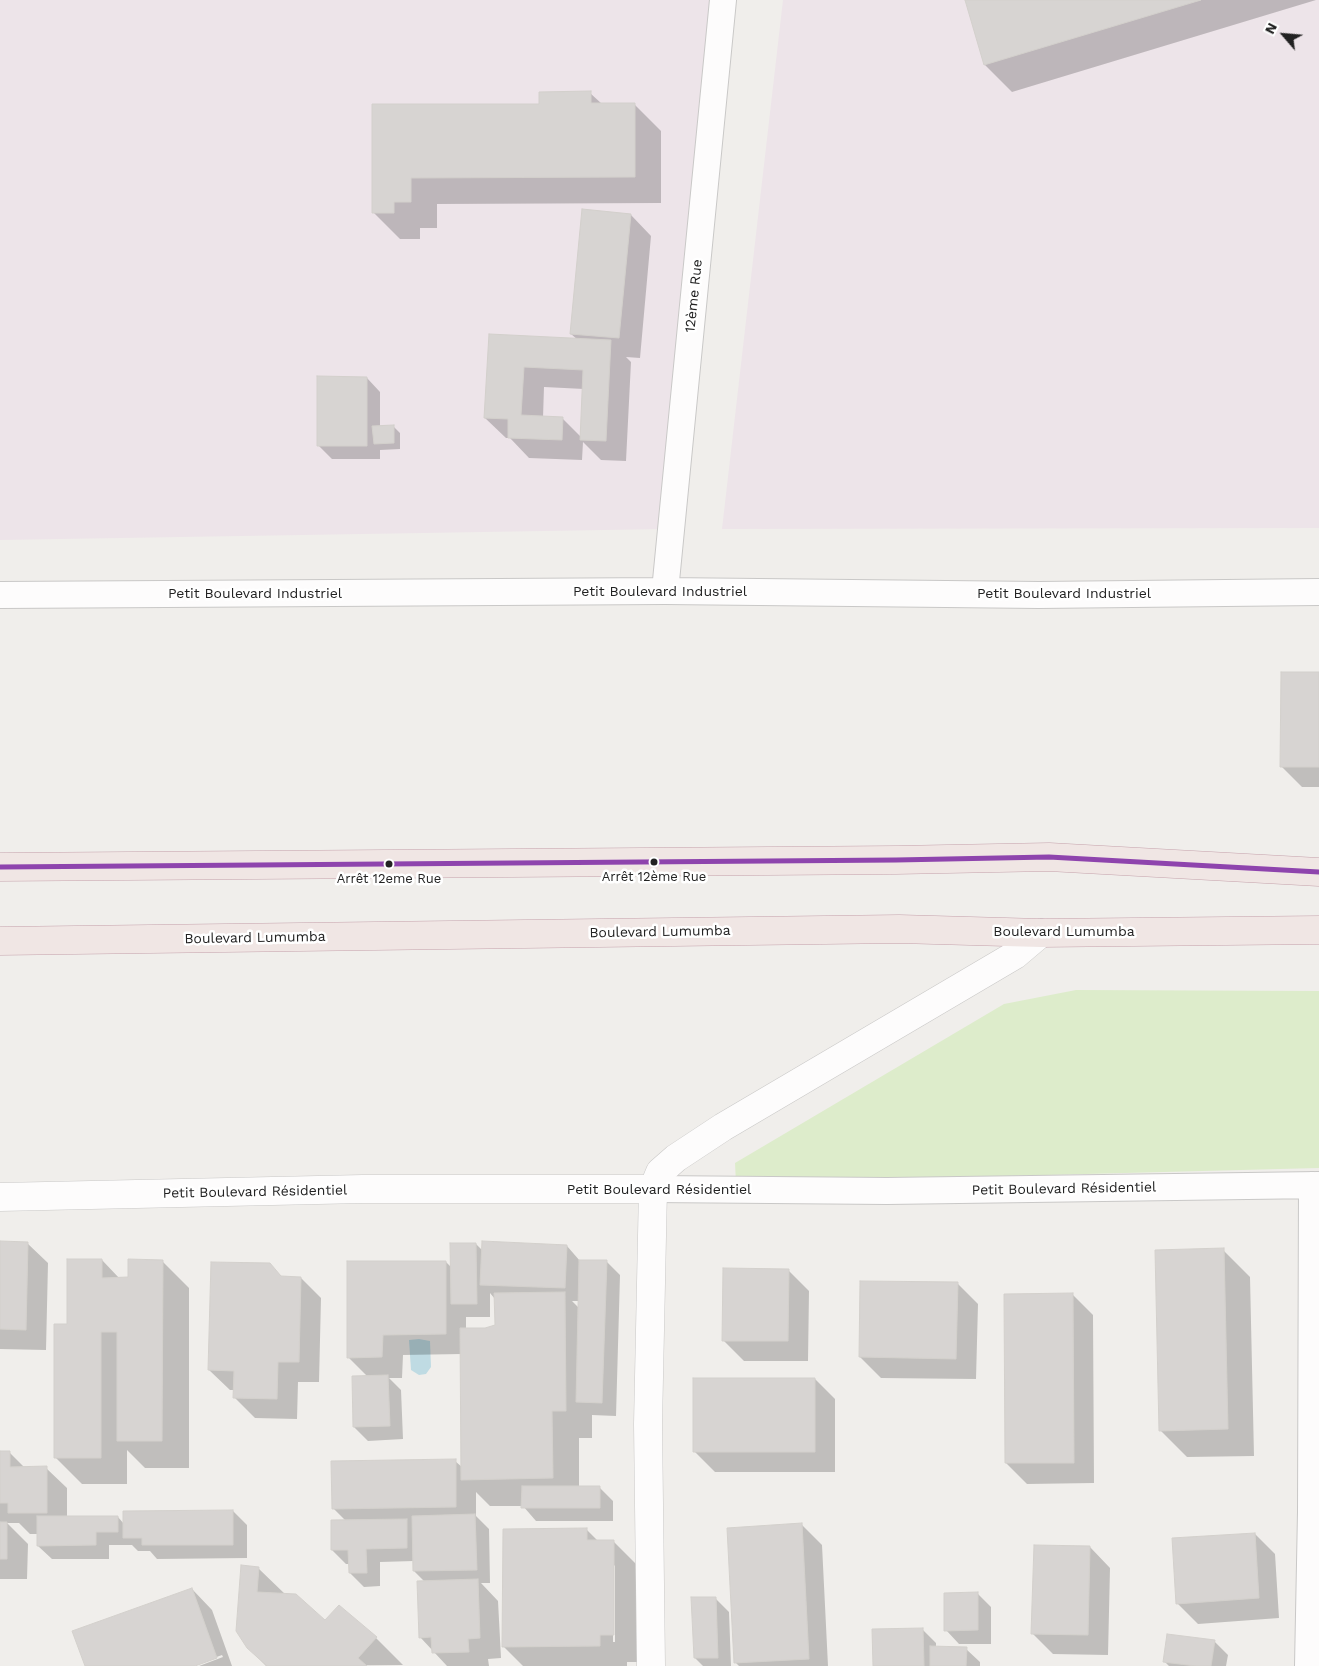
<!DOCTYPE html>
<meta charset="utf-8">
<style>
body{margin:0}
#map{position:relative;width:1319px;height:1666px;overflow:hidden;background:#f0eeeb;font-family:"Work Sans",sans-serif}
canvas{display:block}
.north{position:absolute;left:1259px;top:10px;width:50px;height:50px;-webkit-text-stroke:4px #fff;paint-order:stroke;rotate:297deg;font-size:14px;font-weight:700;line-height:20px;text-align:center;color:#222}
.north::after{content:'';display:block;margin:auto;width:18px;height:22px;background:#222;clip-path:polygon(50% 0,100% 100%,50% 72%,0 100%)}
</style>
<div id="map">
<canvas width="1319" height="1666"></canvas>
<div class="north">N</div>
</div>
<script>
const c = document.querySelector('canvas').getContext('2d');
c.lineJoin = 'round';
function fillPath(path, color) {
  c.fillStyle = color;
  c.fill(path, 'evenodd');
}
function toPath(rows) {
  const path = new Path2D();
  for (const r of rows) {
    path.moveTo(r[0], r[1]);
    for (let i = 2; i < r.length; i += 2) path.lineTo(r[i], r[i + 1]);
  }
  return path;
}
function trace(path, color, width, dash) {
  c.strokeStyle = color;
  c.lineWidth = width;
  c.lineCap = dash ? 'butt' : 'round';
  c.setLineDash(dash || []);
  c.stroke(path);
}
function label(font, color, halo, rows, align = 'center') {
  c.font = font + ' "Work Sans",sans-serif';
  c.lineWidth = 5;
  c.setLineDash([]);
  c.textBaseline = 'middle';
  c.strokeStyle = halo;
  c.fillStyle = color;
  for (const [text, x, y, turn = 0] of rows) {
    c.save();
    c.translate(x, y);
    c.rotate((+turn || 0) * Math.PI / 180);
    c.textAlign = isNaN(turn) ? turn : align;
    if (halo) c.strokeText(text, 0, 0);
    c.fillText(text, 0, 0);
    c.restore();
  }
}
fillPath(toPath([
 [0,0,717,0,665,529,0,540],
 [783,0,1319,0,1319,528,722,529]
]), '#ede4e9');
fillPath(toPath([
 [1076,990,1319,991,1319,1168,736,1183,735,1163,1004,1004]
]), '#ddeccb');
fillPath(toPath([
 [419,1339,430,1341,431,1367,426,1374,419,1375,411,1370,409,1340]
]), '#bfdbe3');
fillPath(toPath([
 [966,0,1316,0,1012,92,985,65],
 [590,93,602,104,634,104,661,131,661,203,437,204,437,228,420,228,420,239,400,239,373,212,373,105,540,105],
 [631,215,651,236,640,358,626,357,631,362,626,461,601,460,583,442,582,460,529,458,510,438,506,438,485,418,490,336,578,340,571,334],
 [544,387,584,389,581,437,563,419,543,418],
 [367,378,380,392,380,427,393,426,400,433,400,449,380,450,380,459,332,459,318,445],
 [1319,673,1319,787,1302,787,1281,766],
 [0,1242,27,1243,48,1263,46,1350,0,1349],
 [476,1244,483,1251,567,1246,580,1261,606,1261,620,1275,616,1416,592,1415,592,1438,579,1438,579,1487,599,1487,613,1501,613,1521,536,1521,523,1506,490,1506,476,1492,476,1516,489,1529,490,1583,481,1583,498,1601,501,1658,488,1659,489,1666,447,1666,420,1637,425,1582,414,1571,414,1561,380,1562,380,1586,364,1587,350,1573,350,1564,346,1564,332,1550,346,1521,333,1508,455,1461,463,1468,462,1354,403,1355,402,1378,389,1378,401,1390,403,1439,368,1441,354,1427,368,1377,348,1357,446,1262,452,1268],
 [490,1293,495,1299,496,1325,485,1329,466,1329,466,1317,490,1317],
 [572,1301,579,1301,579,1308],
 [1223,1250,1250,1277,1254,1456,1187,1457,1160,1430],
 [102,1260,120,1279,129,1279,162,1261,189,1288,189,1468,145,1468,127,1450,127,1484,82,1484,55,1457,68,1325],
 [269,1264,283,1278,301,1278,321,1298,319,1382,298,1382,297,1419,255,1418,234,1397,234,1390,230,1390,209,1370],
 [788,1270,809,1291,808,1361,744,1361,723,1340],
 [958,1284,978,1304,976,1379,881,1378,860,1357],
 [1073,1295,1093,1315,1094,1483,1027,1484,1006,1463],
 [815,1379,835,1399,835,1472,715,1472,694,1451],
 [0,1452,9,1452,25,1468,46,1468,67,1488,67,1517,118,1517,124,1524,233,1511,247,1525,247,1558,157,1559,150,1551,138,1551,132,1545,109,1545,109,1559,52,1559,38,1546,38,1534,30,1534,19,1523,7,1523,28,1544,27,1579,0,1579],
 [802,1525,822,1545,828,1666,739,1666,735,1662],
 [586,1529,598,1541,613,1541,640,1568,640,1662,627,1662,627,1666,523,1666,503,1646],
 [613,1564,615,1566,615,1642,613,1642],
 [1255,1534,1275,1554,1279,1618,1198,1624,1177,1603],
 [1090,1547,1110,1568,1108,1655,1053,1654,1033,1634],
 [258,1568,286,1595,326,1622,376,1638,403,1665,266,1666,248,1647],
 [192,1589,212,1610,232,1666,199,1666,223,1657,222,1655,192,1666,86,1666],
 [978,1594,991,1607,991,1644,959,1644,946,1630],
 [715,1598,729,1612,731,1666,703,1666,695,1658],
 [922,1629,936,1643,936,1648,966,1649,980,1662,980,1666,874,1666],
 [1214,1641,1228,1655,1226,1666,1169,1666,1164,1661]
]), '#0003');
const building = toPath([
 [965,0,1201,0,984,65,965,0],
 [591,91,591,103,635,103,635,177,411,178,411,202,394,202,394,213,372,213,372,104,539,104,539,92,591,91],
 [582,209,631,214,619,338,570,334,582,209],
 [489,334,611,340,606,441,580,440,583,370,524,367,521,415,563,417,562,440,508,438,508,419,484,418,489,334],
 [317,376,367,377,367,446,317,446,317,376],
 [394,425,394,443,374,444,372,426,394,425],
 [1281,672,1319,672,1319,767,1280,767,1281,672],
 [0,1241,28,1242,26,1330,0,1329,0,1241],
 [482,1241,567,1245,565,1288,480,1285,482,1241],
 [450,1243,476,1243,477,1304,451,1304,450,1243],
 [1224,1248,1228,1429,1159,1431,1155,1250,1224,1248],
 [67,1259,102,1259,102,1278,128,1277,128,1259,163,1260,162,1441,117,1441,117,1332,101,1332,101,1458,54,1458,54,1324,67,1324,67,1259],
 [579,1260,607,1260,602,1403,576,1402,579,1260],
 [347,1261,446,1261,446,1334,383,1335,382,1357,347,1358,347,1261],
 [211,1262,270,1263,281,1276,301,1277,299,1362,278,1362,277,1399,233,1398,234,1371,208,1370,211,1262],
 [723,1268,789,1269,788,1341,722,1341,723,1268],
 [860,1281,958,1282,956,1359,859,1357,860,1281],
 [565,1292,566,1411,552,1411,553,1478,461,1480,460,1328,485,1328,495,1325,494,1293,565,1292],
 [1073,1293,1074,1463,1005,1463,1004,1294,1073,1293],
 [388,1375,390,1426,353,1427,352,1376,388,1375],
 [693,1378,815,1378,815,1452,693,1452,693,1378],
 [0,1451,10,1451,10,1467,47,1466,47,1513,8,1513,8,1503,0,1503,0,1451],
 [456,1459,456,1507,332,1509,331,1461,456,1459],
 [522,1486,600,1486,600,1508,521,1508,522,1486],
 [233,1510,233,1545,142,1545,142,1538,123,1538,123,1511,233,1510],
 [475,1514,477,1570,413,1571,412,1516,475,1514],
 [37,1516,118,1516,118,1532,96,1532,96,1545,37,1546,37,1516],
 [407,1519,407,1548,366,1549,367,1573,349,1573,348,1550,331,1550,331,1520,407,1519],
 [0,1522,7,1522,7,1559,0,1559,0,1522],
 [802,1523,809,1659,734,1663,727,1528,802,1523],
 [587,1528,587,1540,614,1540,614,1635,600,1635,600,1646,502,1647,503,1529,587,1528],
 [1255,1533,1259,1598,1176,1604,1172,1538,1255,1533],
 [1034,1545,1090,1546,1088,1635,1031,1634,1034,1545],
 [241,1565,259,1567,257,1592,296,1594,325,1620,339,1605,377,1637,358,1658,367,1666,267,1666,247,1648,236,1631,241,1565],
 [478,1579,480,1638,468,1639,469,1652,432,1653,431,1637,419,1638,417,1581,478,1579],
 [192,1588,217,1658,195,1666,85,1666,72,1631,192,1588],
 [978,1592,978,1630,944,1631,944,1593,978,1592],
 [691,1597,716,1597,718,1658,694,1658,691,1597],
 [923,1628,924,1666,873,1666,872,1629,923,1628],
 [1167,1634,1215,1640,1211,1666,1196,1666,1163,1662,1167,1634],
 [930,1646,967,1647,966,1666,930,1666,930,1646]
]);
fillPath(building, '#d7d4d2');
trace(building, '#d3d0cc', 1);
const minor = toPath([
 [665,591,723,0],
 [0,595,665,591,1039,595,1319,592],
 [653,1189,887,1191,1319,1185],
 [1308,1666,1311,1512,1312,1185]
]);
const tertiary = toPath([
 [0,1197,363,1189,653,1189],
 [651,1666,648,1424,653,1189,660,1172,676,1158,723,1127,1015,955,1041,933]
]);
const trunk = toPath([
 [0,867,896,860,1049,857,1319,872],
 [0,941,899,929,1041,933,1319,930]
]);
trace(minor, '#c9c8c7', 28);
trace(tertiary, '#c9c8c7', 29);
trace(trunk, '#c5a2ac', 29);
trace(minor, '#fdfcfc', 26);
trace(tertiary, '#fdfcfc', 28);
trace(trunk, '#f0e6e4', 28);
trace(toPath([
 [0,867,896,860,1049,857,1319,872]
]), '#8e44ad', 5);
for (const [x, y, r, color] of [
 [654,862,4.5,"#222"],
 [389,864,4.5,"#222"]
]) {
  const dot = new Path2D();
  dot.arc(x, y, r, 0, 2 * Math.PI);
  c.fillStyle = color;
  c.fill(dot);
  trace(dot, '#fff', 2);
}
label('13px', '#222', '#fff', [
 ["Arrêt 12ème Rue",654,877],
 ["Arrêt 12eme Rue",389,879]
]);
label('14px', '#222', '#fff', [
 ["12ème Rue",694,296,-84],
 ["Petit Boulevard Industriel",660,592],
 ["Petit Boulevard Industriel",255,594],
 ["Petit Boulevard Industriel",1064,594],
 ["Boulevard Lumumba",660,932,-1],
 ["Boulevard Lumumba",1064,932],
 ["Boulevard Lumumba",255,938,-1],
 ["Petit Boulevard Résidentiel",1064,1189,-1],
 ["Petit Boulevard Résidentiel",659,1190],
 ["Petit Boulevard Résidentiel",255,1192,-1]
]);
</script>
